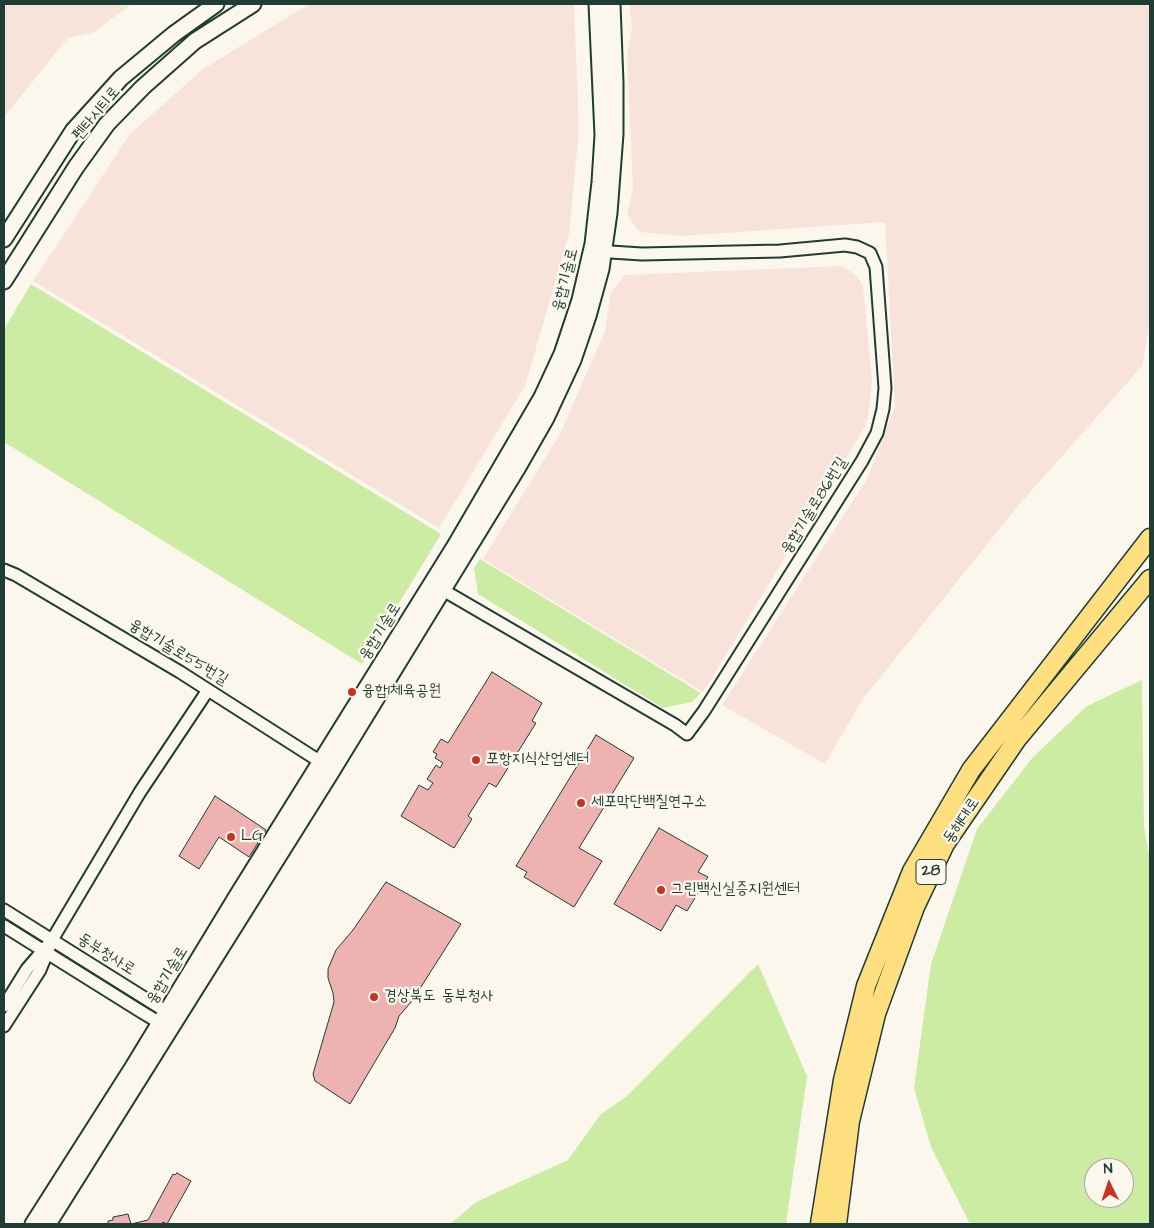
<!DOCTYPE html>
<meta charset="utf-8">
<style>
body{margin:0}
#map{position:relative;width:1154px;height:1228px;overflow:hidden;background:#fbf7ec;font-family:"Architects Daughter",sans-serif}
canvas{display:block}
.frame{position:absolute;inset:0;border:5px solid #1f3d34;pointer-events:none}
.north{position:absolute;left:1084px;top:1158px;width:50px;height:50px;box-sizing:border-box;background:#fbf7ec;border:1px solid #a3ada2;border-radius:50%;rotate:356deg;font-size:14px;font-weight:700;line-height:20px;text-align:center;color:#1f3d34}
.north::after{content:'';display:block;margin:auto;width:18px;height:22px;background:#c8321e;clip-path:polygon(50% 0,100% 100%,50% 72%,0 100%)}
</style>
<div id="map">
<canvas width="1154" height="1228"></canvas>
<div class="frame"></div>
<div class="north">N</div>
</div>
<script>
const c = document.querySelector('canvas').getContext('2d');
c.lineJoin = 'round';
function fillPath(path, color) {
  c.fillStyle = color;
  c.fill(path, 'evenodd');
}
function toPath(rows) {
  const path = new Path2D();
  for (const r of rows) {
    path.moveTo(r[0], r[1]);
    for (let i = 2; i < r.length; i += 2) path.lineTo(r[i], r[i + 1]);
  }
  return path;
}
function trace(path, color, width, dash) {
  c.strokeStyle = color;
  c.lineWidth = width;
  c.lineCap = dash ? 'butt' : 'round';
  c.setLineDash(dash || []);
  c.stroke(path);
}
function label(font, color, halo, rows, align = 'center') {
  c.font = font + ' "Architects Daughter","Poor Story",sans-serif';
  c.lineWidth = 4.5;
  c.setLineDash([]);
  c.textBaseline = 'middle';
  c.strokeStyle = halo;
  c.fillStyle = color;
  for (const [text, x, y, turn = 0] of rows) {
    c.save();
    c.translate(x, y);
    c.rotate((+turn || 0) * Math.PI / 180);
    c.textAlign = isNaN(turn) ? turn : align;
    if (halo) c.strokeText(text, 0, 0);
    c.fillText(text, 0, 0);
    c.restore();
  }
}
fillPath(toPath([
 [4,4,131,4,94,32,68,38,4,117],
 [309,4,574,4,579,129,569,234,525,386,439,528,33,281,130,134,203,69],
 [629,4,1150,4,1150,323,1142,366,1017,507,862,700,825,764,722,705,867,479,895,406,885,222,681,236,640,232,627,215,633,187,627,56,632,28],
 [842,266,854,274,863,285,872,379,870,404,866,425,703,692,483,559,560,434,605,331,611,292,625,275]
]), '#f7e3da');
fillPath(toPath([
 [31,284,441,534,362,664,4,442,4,329],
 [480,559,701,693,692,702,663,708,478,594,474,568],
 [1142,680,1144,827,1150,860,1150,1224,970,1224,931,1147,914,1088,931,964,977,829,1033,757,1087,706],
 [1094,1168,1124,1168,1124,1198,1094,1198],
 [758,964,807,1076,786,1224,450,1224,476,1202,568,1160,600,1115,627,1096]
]), '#cceba3');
const building = toPath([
 [492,672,542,703,532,721,536,723,496,787,489,783,468,816,472,819,454,848,401,816,419,785,428,790,433,783,427,779,436,765,440,768,443,763,435,758,437,754,433,752,441,739,448,743,492,672],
 [596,735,634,758,579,848,602,861,574,907,524,877,527,872,516,866,596,735],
 [215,796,266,830,249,857,219,837,199,869,179,856,215,796],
 [659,828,708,856,698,872,708,877,687,911,676,905,661,931,614,904,659,828],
 [386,882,461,924,412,1001,399,1016,395,1028,350,1104,315,1081,313,1074,315,1067,334,1002,333,993,328,978,328,969,336,950,353,930,386,882],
 [177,1173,191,1181,167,1224,163,1222,161,1224,108,1224,108,1221,113,1220,113,1217,128,1214,131,1224,148,1220,173,1174,175,1175,177,1173]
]);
fillPath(building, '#eeb3b1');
trace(building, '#1f3d34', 1);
const street = toPath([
 [4,570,16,575,180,672,327,766],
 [436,586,675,725,687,734,704,711,862,461,877,433,883,409,885,388,876,267,870,253,857,247,845,245,780,251,642,254,595,251],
 [4,910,167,1012,170,1017],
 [4,926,140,1011,160,1023,166,1023],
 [4,1006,27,969,52,940,140,792,208,690],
 [4,1026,40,970,49,948]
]);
const secondary = toPath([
 [4,239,73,131,121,78,174,34,216,4],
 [4,281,76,167,107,124,143,87,195,41,253,4],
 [33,1224,133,1067,237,896,455,546,542,397,562,354,580,300,593,244,600,182,603,135,597,4],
 [48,1224,330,774,518,467,546,418,573,360,588,316,601,269,609,213,615,134,615,83,612,4]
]);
const primary = toPath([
 [820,1224,843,1080,866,986,912,871,971,770,1150,538],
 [837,1224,850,1121,876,1014,915,907,945,844,1017,739,1150,579]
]);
trace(street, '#1f3d34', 15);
trace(secondary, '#1f3d34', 19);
trace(primary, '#1f3d34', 21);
trace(street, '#fbf7ec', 11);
trace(secondary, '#fbf7ec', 15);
trace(primary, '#fedf80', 18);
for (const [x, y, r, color] of [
 [352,692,5,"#c8321e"],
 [476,760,5,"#c8321e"],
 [581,803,5,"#c8321e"],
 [231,837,5,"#c8321e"],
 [661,890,5,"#c8321e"],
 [374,997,5,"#c8321e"]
]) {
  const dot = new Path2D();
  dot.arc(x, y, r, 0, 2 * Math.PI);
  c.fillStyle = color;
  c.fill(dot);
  trace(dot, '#fbf7ec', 2);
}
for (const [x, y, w] of [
 [931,872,30]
]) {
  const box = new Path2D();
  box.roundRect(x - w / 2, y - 12.5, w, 25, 4);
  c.fillStyle = '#fbf7ec';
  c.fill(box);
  trace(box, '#1f3d34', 1);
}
label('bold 15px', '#1f3d34', null, [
 ["28",931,872]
]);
label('16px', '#1f3d34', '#fbf7ec', [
 ["펜타시티로",97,114,-50],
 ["융합기술로",566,280,-76],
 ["융합기술로86번길",815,506,-58],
 ["융합기술로",381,632,-58],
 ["융합기술로55번길",178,653,31],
 ["동해대로",962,821,-56],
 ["동부청사로",106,955,32],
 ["융합기술로",168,976,-59]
]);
label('16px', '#1f3d34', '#fbf7ec', [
 ["융합1체육공원",362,692],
 ["포항지식산업센터",486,760],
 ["세포막단백질연구소",591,803],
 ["LG",241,837],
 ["그린백신실증지원센터",671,890],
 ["경상북도 동부청사",384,997]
], 'left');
</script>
